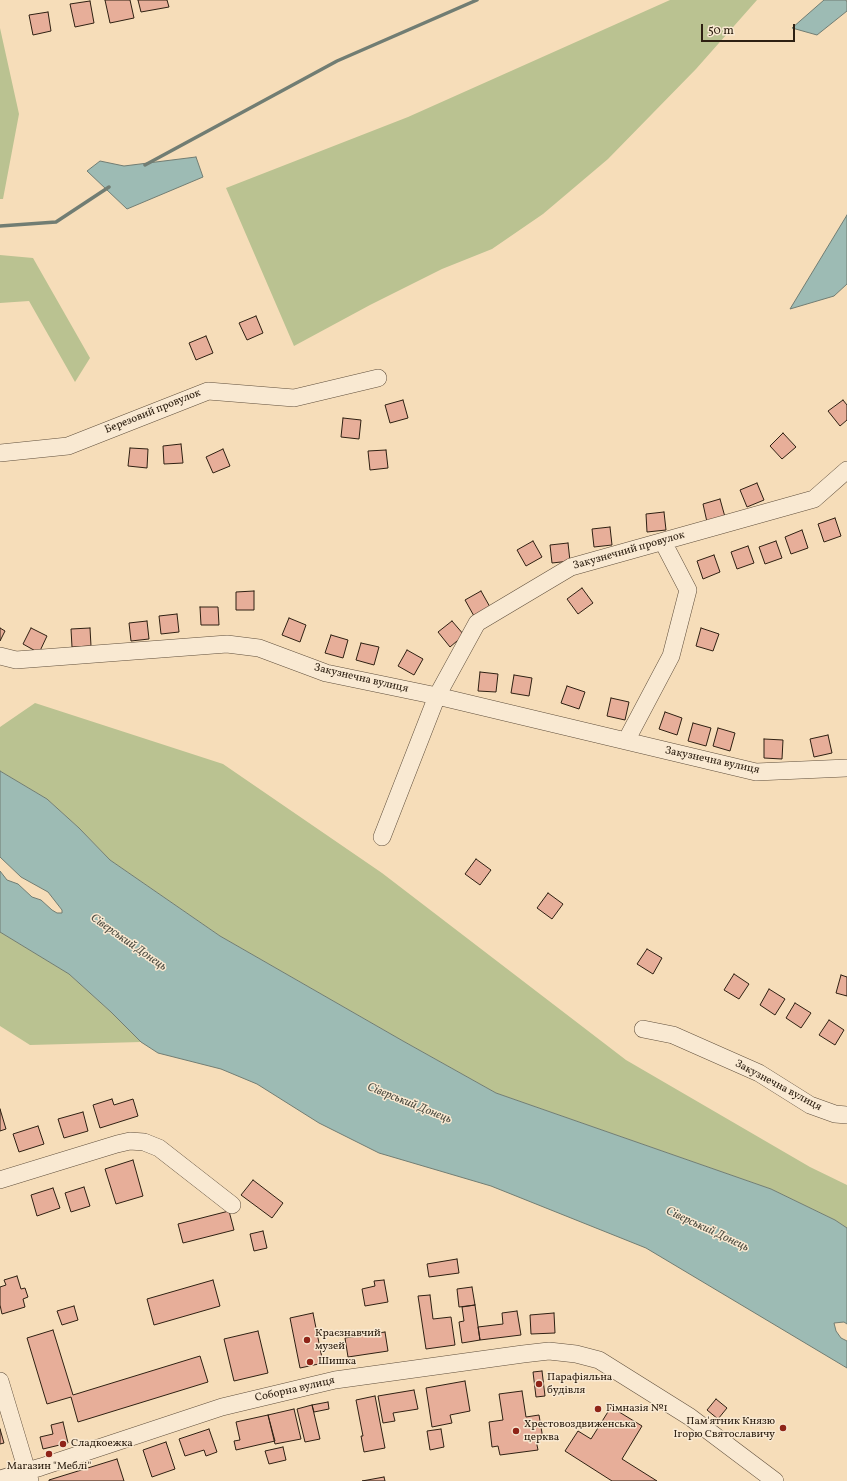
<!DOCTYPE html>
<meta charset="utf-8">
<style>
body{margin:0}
#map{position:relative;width:847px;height:1481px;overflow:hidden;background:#f6ddb9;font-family:Vollkorn,serif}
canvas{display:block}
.scale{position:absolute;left:701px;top:24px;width:94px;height:18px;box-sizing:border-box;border:2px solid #2e2012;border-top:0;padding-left:5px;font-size:12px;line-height:14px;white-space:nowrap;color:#2e2012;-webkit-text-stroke:3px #f9e9d2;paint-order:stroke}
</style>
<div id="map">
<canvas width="847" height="1481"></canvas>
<div class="scale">50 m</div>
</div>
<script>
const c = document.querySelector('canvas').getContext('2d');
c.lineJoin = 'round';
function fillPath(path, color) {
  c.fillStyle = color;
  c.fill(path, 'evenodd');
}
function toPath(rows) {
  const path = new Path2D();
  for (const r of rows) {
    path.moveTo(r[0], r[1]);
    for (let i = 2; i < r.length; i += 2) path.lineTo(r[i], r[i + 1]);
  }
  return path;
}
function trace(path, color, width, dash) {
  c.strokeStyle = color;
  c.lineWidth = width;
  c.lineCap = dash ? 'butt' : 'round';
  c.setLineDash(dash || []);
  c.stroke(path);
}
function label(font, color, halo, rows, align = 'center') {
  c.font = font + ' Vollkorn,serif';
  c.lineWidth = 3;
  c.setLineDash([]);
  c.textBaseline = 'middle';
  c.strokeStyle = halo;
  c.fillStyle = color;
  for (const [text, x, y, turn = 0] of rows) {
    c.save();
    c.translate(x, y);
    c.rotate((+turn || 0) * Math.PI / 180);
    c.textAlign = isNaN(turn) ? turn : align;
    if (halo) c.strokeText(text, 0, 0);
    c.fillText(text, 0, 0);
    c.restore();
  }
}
fillPath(toPath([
 [670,0,757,0,696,69,608,159,543,214,492,249,442,269,370,305,294,346,226,188,408,117],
 [0,28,19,114,3,199,0,199],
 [0,255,33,258,90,358,75,382,29,301,0,303],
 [35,703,223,764,382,873,626,1060,810,1167,847,1185,847,1228,835,1220,771,1189,496,1093,403,1041,220,936,110,860,79,828,47,799,0,771,0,727],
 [0,932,69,974,111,1012,141,1042,30,1045,0,1026]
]), '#bac291');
const water = toPath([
 [824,0,846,0,847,2,847,11,817,35,792,28,824,0],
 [196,157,203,177,127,209,87,171,100,161,124,166,196,157],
 [847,215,847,284,834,296,790,309,847,215],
 [0,771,47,799,79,828,110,860,220,936,403,1041,496,1093,771,1189,835,1220,847,1228,847,1324,844,1322,834,1323,836,1331,841,1338,847,1341,847,1368,646,1248,491,1186,379,1153,319,1123,257,1084,221,1069,158,1053,141,1042,111,1012,69,974,0,932,0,871,7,880,18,884,32,897,41,900,52,910,57,913,62,913,62,910,48,892,21,877,0,857,0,771]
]);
fillPath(water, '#9dbbb4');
trace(water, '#717d73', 1);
trace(toPath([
 [145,165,337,61,477,0],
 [0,226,56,222,109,187]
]), '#717d73', 3.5);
const building = toPath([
 [105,0,130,0,134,18,110,23,105,0],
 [138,0,167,0,169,7,141,12,138,0],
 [90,1,94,23,75,27,70,4,90,1],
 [48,12,51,31,33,35,29,15,48,12],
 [256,316,263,333,247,340,239,323,256,316],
 [206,336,213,353,196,360,189,343,206,336],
 [403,400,408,418,390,423,385,405,403,400],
 [843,400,847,405,847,420,840,426,828,411,843,400],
 [343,418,361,420,359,439,341,437,343,418],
 [783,433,796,447,782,459,770,446,783,433],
 [181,444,183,463,164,464,163,446,181,444],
 [130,448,148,449,147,468,128,466,130,448],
 [223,449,230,466,213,473,206,457,223,449],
 [386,450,388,468,370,470,368,451,386,450],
 [757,483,764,500,747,507,740,490,757,483],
 [720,499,725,517,707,522,703,504,720,499],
 [664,512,666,530,647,532,646,514,664,512],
 [835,518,841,536,824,542,818,524,835,518],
 [610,527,612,545,594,547,592,529,610,527],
 [802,530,808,548,791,554,785,537,802,530],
 [533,541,542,557,526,566,517,550,533,541],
 [776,541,782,558,765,564,759,547,776,541],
 [568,543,570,561,552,563,550,545,568,543],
 [748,546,754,563,737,569,731,552,748,546],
 [714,555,720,572,703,579,697,561,714,555],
 [582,588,593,603,578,614,567,599,582,588],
 [254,591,254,610,236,610,236,592,254,591],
 [481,591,490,607,474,616,465,600,481,591],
 [200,607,218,607,219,625,201,625,200,607],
 [177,614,179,632,161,634,159,616,177,614],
 [289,618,306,625,300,642,282,635,289,618],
 [147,621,149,639,131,641,129,623,147,621],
 [452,621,464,635,450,647,438,632,452,621],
 [0,628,5,631,0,641,0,628],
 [31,628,47,636,39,653,23,644,31,628],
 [90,628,91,646,72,647,71,629,90,628],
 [701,628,719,634,713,651,696,646,701,628],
 [331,635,348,640,343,658,325,653,331,635],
 [361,643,379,647,374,665,356,660,361,643],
 [407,650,423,659,414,675,398,666,407,650],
 [480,672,498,674,496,692,478,691,480,672],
 [514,675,532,678,529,696,511,693,514,675],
 [567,686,585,692,579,709,561,703,567,686],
 [611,698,629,702,625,720,607,716,611,698],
 [665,712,682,718,677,735,659,729,665,712],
 [693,723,711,728,706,746,688,741,693,723],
 [718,728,735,733,730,751,713,746,718,728],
 [828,735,832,753,814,757,810,739,828,735],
 [764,739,783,740,782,759,764,758,764,739],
 [476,859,491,870,480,885,465,874,476,859],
 [548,893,563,904,552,919,537,908,548,893],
 [647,949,662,958,653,974,637,964,647,949],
 [734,974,749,984,739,999,724,990,734,974],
 [841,975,847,977,847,996,836,993,841,975],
 [769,989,785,999,775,1015,760,1005,769,989],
 [795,1003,811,1013,801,1028,786,1018,795,1003],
 [829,1020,844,1030,835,1045,819,1035,829,1020],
 [112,1099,114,1105,133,1099,138,1116,100,1128,93,1105,112,1099],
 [0,1109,6,1129,0,1131,0,1109],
 [83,1112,88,1131,64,1138,58,1119,83,1112],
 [38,1126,44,1144,19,1152,13,1134,38,1126],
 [133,1160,143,1196,116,1204,105,1169,133,1160],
 [253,1180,283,1203,272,1218,241,1195,253,1180],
 [84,1187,90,1206,71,1212,65,1193,84,1187],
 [53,1188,60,1208,37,1216,31,1195,53,1188],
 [229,1211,234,1230,183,1243,178,1224,229,1211],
 [263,1231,267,1248,254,1251,250,1234,263,1231],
 [457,1259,459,1273,429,1277,427,1264,457,1259],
 [17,1276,21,1289,25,1288,28,1297,23,1299,25,1307,2,1314,0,1305,0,1287,6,1285,4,1280,17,1276],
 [213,1280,220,1306,154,1325,147,1299,213,1280],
 [384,1280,388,1302,365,1306,362,1289,375,1286,374,1281,384,1280],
 [472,1287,475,1305,459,1307,457,1289,472,1287],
 [430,1295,433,1319,451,1317,455,1345,426,1349,418,1296,430,1295],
 [475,1305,480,1340,462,1343,459,1322,464,1321,462,1307,475,1305],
 [74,1306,78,1320,62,1325,57,1311,74,1306],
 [517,1311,521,1335,480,1340,478,1327,503,1324,502,1313,517,1311],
 [313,1313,323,1363,300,1368,290,1318,313,1313],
 [554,1313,555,1333,531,1334,530,1315,554,1313],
 [53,1330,73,1395,200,1356,208,1382,78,1422,71,1397,47,1404,27,1338,53,1330],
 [258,1331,268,1373,234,1381,224,1339,258,1331],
 [385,1332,388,1351,348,1357,345,1338,385,1332],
 [542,1371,545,1396,536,1397,533,1372,542,1371],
 [465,1381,470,1411,450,1415,452,1423,432,1427,426,1388,465,1381],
 [414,1390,418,1409,393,1413,395,1421,383,1423,378,1396,414,1390],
 [522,1391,526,1417,539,1415,543,1439,536,1440,538,1450,500,1455,498,1446,492,1447,489,1422,503,1420,499,1394,522,1391],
 [375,1396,385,1448,364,1452,361,1436,363,1436,356,1400,375,1396],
 [716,1399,727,1408,718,1419,707,1410,716,1399],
 [328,1402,329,1409,314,1412,312,1405,328,1402],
 [312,1405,320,1439,305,1442,297,1409,312,1405],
 [611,1407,642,1426,622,1459,657,1481,612,1481,565,1451,578,1431,591,1439,611,1407],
 [294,1409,301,1439,275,1444,268,1415,294,1409],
 [268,1415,275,1441,236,1450,234,1441,240,1440,236,1422,268,1415],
 [63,1422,68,1443,43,1449,40,1437,53,1434,51,1425,63,1422],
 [0,1429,4,1443,0,1444,0,1429],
 [209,1429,217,1452,206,1456,204,1450,185,1456,179,1439,209,1429],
 [441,1429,444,1447,430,1450,427,1431,441,1429],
 [166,1442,175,1469,152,1477,143,1450,166,1442],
 [283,1447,286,1460,269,1464,265,1451,283,1447],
 [117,1459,124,1481,49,1481,49,1480,117,1459],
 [384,1477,385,1481,362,1481,384,1477]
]);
fillPath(building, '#e7ae99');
trace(building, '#2e2012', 1);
const minor = toPath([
 [0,453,68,446,208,391,294,398,378,378],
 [0,656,16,660,227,644,259,648,326,673,437,696,756,772,847,768],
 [626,741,671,656,688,590,663,542],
 [382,837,437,696,477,623,571,567,814,499,847,470],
 [643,1029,673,1035,759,1073,810,1105,835,1114,847,1115],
 [0,1180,117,1144,130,1141,144,1142,159,1148,232,1205],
 [0,1381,30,1481],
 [0,1479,41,1467,222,1407,335,1380,523,1354,549,1351,576,1354,599,1360,690,1417,775,1481]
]);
trace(minor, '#604f3c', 18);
trace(minor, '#f9e9d2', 17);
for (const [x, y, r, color] of [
 [307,1340,4,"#8f2418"],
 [310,1362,4,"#8f2418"],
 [539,1384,4,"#8f2418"],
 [598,1409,4,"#8f2418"],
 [783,1428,4,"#8f2418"],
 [516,1431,4,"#8f2418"],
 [63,1444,4,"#8f2418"],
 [49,1454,4,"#8f2418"]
]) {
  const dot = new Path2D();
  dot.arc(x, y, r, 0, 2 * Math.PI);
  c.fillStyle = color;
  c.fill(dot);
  trace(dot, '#f9e9d2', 1.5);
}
label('11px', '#2e2012', '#f9e9d2', [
 ["Березовий провулок",153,412,-22],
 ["Закузнечний провулок",629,551,-16],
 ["Закузнечна вулиця",361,679,13],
 ["Закузнечна вулиця",712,761,12],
 ["Закузнечна вулиця",778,1086,28],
 ["Соборна вулиця",295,1390,-13]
]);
label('11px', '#2e2012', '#f9e9d2', [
 ["Краєзнавчий",315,1334],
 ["музей",315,1347],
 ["Шишка",318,1362],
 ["Парафіяльна",547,1378],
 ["будівля",547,1391],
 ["Гімназія №1",606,1409],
 ["Пам'ятник Князю",775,1422,"right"],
 ["Ігорю Святославичу",775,1435,"right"],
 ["Хрестовоздвиженська",524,1425],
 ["церква",524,1438],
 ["Сладкоежка",71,1444],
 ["Магазин \"Меблі\"",49,1467,"center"]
], 'left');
label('italic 12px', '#4f4e43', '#f9e9d2', [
 ["Сіверський Донець",128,943,35],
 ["Сіверський Донець",409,1104,22],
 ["Сіверський Донець",707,1230,25]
]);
</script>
